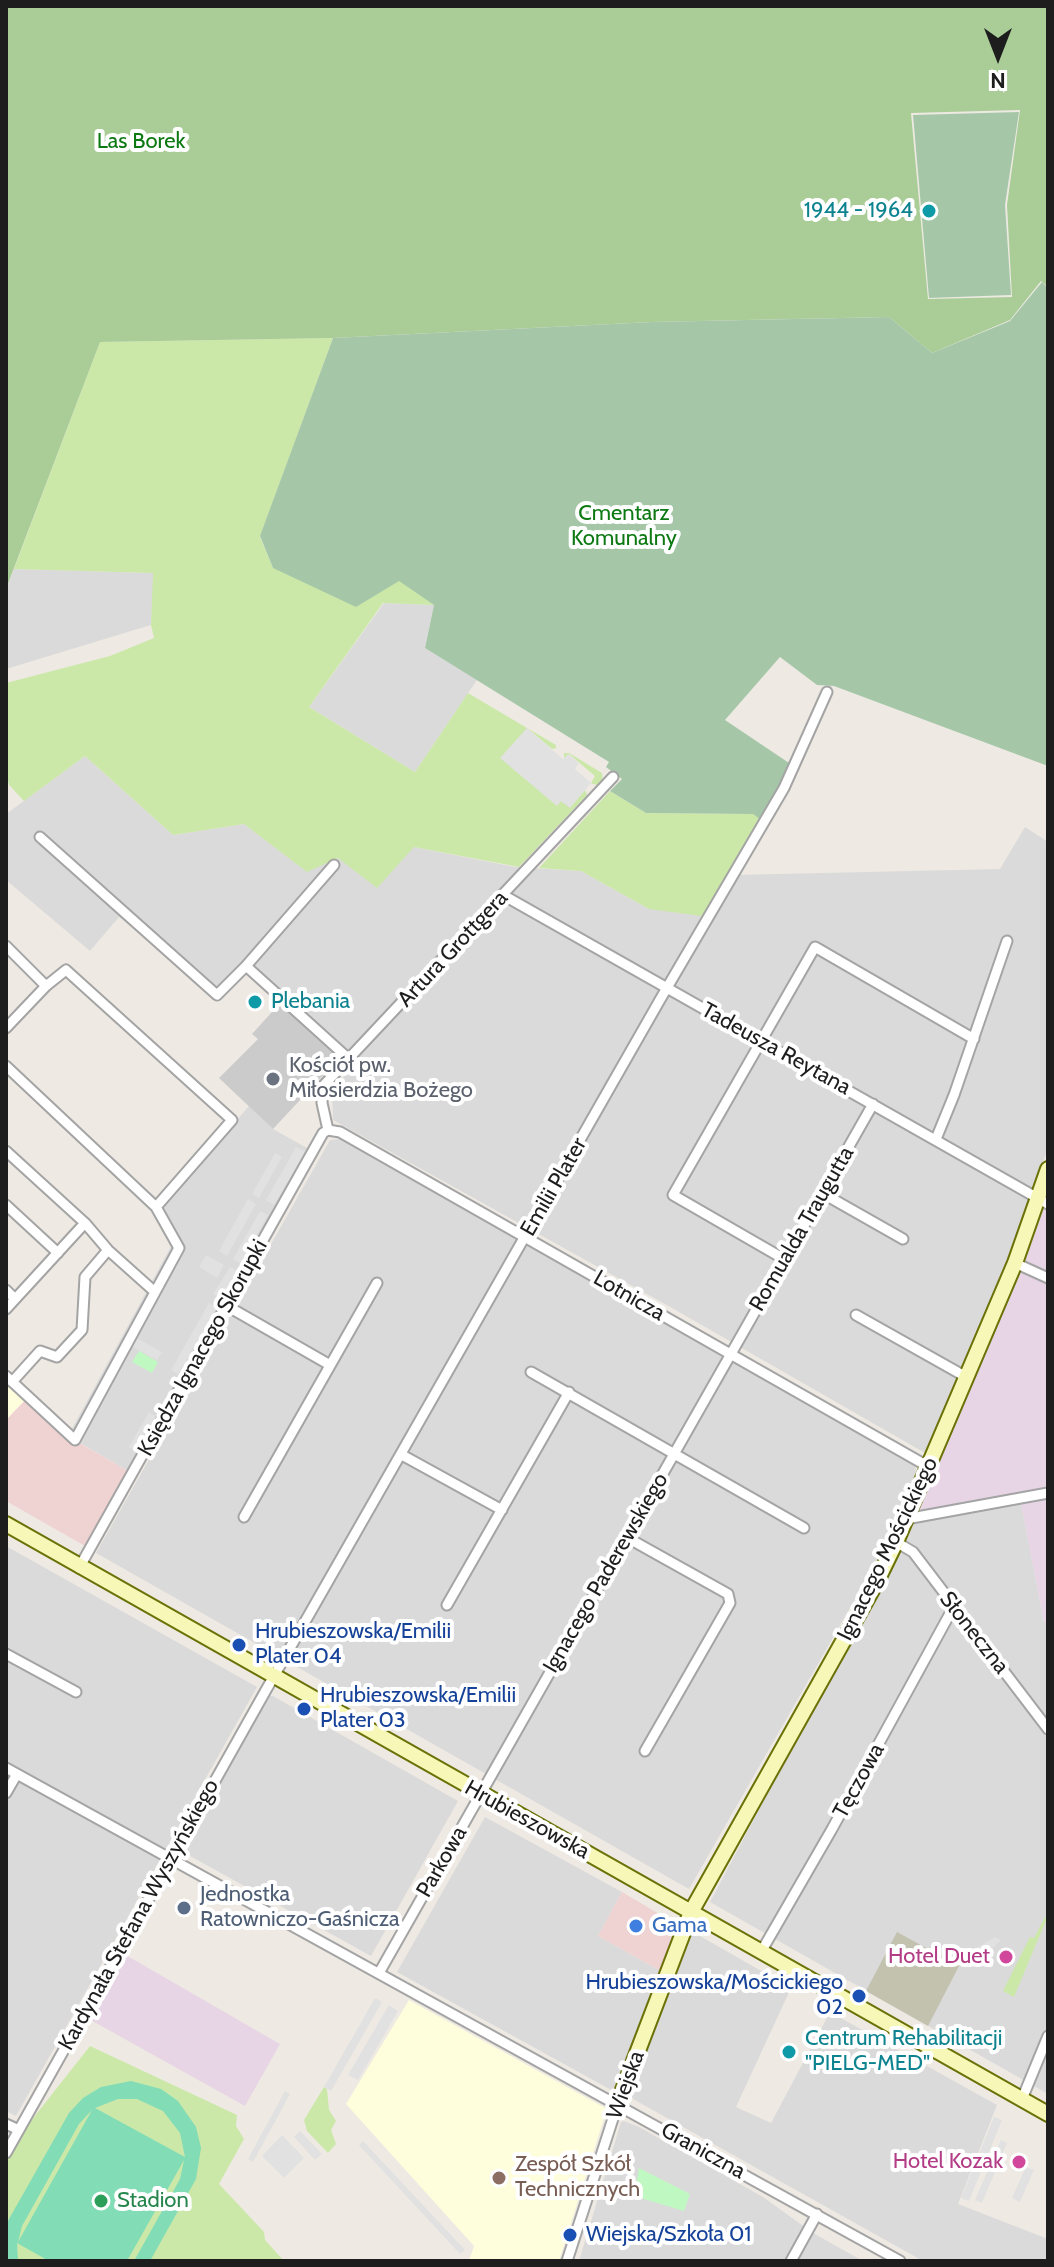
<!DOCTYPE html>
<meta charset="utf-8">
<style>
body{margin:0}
#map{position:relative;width:1054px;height:2267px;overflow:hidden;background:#eeeae3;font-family:Cabin,sans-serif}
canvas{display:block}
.frame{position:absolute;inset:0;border:8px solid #1d1d1d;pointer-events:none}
.north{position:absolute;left:958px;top:16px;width:80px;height:80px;-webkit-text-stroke:6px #fff;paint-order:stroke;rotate:180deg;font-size:22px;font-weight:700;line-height:32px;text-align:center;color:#1d1d1d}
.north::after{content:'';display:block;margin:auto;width:28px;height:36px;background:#1d1d1d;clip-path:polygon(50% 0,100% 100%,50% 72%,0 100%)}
</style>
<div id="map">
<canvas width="1054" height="2267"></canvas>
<div class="frame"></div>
<div class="north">N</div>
</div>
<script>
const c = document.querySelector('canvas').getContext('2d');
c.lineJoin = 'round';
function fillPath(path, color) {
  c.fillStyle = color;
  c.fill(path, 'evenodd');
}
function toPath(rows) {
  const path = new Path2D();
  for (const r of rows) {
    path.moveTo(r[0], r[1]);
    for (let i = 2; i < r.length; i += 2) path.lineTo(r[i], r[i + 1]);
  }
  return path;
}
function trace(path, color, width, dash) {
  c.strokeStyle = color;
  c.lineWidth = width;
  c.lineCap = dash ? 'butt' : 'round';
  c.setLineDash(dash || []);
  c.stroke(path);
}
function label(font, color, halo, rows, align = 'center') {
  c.font = font + ' Cabin,sans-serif';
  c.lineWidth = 8;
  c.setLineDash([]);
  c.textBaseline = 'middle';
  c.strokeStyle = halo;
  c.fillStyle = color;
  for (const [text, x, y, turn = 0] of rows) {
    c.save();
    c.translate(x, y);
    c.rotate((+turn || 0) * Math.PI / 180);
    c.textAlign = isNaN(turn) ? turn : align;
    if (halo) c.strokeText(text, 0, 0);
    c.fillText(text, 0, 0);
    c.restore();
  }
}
fillPath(toPath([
 [14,569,154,573,151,625,6,669,6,589],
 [384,603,434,605,425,648,477,680,415,772,309,707],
 [85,756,173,835,244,824,307,871,338,858,414,847,515,867,581,871,649,909,733,875,1000,869,1025,827,1048,842,1048,1148,989,1308,925,1453,672,1308,333,1120,332,1089,354,1066,247,969,218,999,119,917,90,951,6,880,6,814],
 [249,1106,273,1129,307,1148,128,1471,68,1436,176,1237,161,1208],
 [339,1137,914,1462,916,1472,878,1559,689,1889,96,1553,330,1140,338,1139],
 [1020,1498,1044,1622,1048,1622,1048,1729,913,1552,896,1542,906,1519],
 [6,1546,257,1687,16,2116,6,2111],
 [897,1550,911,1556,1048,1734,1048,2094,710,1902],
 [268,1696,273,1696,458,1801,371,1956,181,1851],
 [485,1817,622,1892,598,1936,661,1971,613,2091,397,1972],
 [693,1932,791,1988,736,2107,771,2123,830,2012,997,2105,958,2204,1048,2239,1048,2261,923,2261,633,2099,630,2093],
 [624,2121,639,2127,763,2197,813,2233,863,2261,579,2261,621,2122]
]), '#dbdada');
fillPath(toPath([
 [27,1398,67,1436,128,1471,85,1546,6,1501,6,1420],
 [622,1892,678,1925,661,1971,598,1936]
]), '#efd2d2');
fillPath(toPath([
 [1038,1199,1048,1204,1048,1622,1044,1622,1020,1498,906,1519],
 [124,1954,280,2044,245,2106,87,2018]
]), '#e7d5e5');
fillPath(toPath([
 [6,1378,27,1398,6,1420],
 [409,2000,607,2109,559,2261,469,2261,474,2246,346,2104]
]), '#fefddc');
fillPath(toPath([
 [280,1003,340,1057,273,1129,219,1078,258,1039,252,1034]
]), '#cbcbcb');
fillPath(toPath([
 [897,1932,959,1966,928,2026,866,1991]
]), '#c2c2af');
fillPath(toPath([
 [333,338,260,537,273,568,400,581,434,605,383,603,309,707,415,772,468,693,527,728,556,745,556,748,552,749,527,728,561,801,570,807,585,790,587,795,519,867,414,847,377,888,338,858,307,872,244,824,173,835,85,756,24,801,9,785,6,771,6,683,110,656,154,638,151,625,153,573,14,569,100,342],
 [564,753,569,753,602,773,603,782,598,785,593,784,591,783,595,776,569,754,564,759],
 [610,791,646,813,753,814,765,821,709,917,649,909,581,871,539,868],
 [1045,1917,1047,1918,1014,1997,1003,1991,1030,1937,1034,1938],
 [90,2046,237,2115,236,2126,244,2139,219,2184,264,2232,265,2240,284,2261,6,2261,6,2163,23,2131],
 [324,2087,327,2089,329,2110,336,2121,331,2130,336,2144,328,2153,307,2131,304,2120]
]), '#cbe8a9');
fillPath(toPath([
 [6,6,1048,6,1048,287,1041,281,1010,320,932,353,889,317,652,322,333,338,100,342,6,589],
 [1020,110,1007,205,1012,297,928,299,911,113]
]), '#aacd98');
fillPath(toPath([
 [1019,112,1005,205,1011,295,929,298,913,115],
 [1042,282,1048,288,1048,766,834,686,817,685,780,657,725,720,795,767,764,822,753,814,646,813,610,791,622,779,606,767,609,762,425,648,434,605,399,581,356,607,273,568,260,536,333,338,652,322,889,317,932,353,1010,321]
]), '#a5c7a8');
fillPath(toPath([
 [139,1351,158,1362,152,1373,132,1362],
 [639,2168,690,2194,684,2211,634,2196]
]), '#c0f8c2');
fillPath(toPath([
 [131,2081,161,2089,178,2101,196,2127,201,2148,196,2179,150,2261,134,2261,180,2179,184,2160,127,2261,49,2261,17,2243,18,2261,6,2261,6,2226,9,2219,69,2113,83,2098,101,2087],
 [118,2099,137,2099,163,2111,180,2133,185,2157,95,2108],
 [92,2110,18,2242,22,2226,79,2124]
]), '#82dcb6');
fillPath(toPath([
 [527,728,563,759,568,754,579,763,575,769,591,783,570,808,561,801,557,806,500,758],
 [296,1147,305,1152,274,1205,266,1200],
 [275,1153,282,1157,259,1198,252,1194],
 [248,1199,256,1204,227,1256,219,1251],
 [260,1211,268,1215,241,1264,233,1259],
 [206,1255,224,1265,217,1278,199,1267],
 [230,1267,237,1271,220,1298,213,1294],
 [209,1303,217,1307,178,1374,171,1370],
 [136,1338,162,1352,157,1360,131,1346],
 [149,1412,155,1416,136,1451,129,1447],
 [995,1937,1001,1940,991,1950,994,1954,989,1963,976,1948],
 [375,1998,382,2002,331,2091,324,2087],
 [389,2005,398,2011,358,2080,348,2075],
 [285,2091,290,2094,253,2162,248,2159],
 [994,2117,1002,2120,969,2201,961,2198],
 [300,2131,322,2154,315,2160,294,2137],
 [282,2135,304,2158,284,2178,262,2156],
 [1001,2140,1007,2143,982,2203,975,2200],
 [363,2141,465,2250,460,2254,359,2145],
 [1026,2167,1034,2170,1020,2202,1012,2198]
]), '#e1e1e1');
const street = toPath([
 [40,837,217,995,246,966,350,1060],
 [503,895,1048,1204],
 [6,946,46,986],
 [246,966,334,865],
 [6,1028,46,986,66,970,232,1120,156,1207,6,1066],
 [328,1130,340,1132,929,1467],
 [328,1130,322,1103,323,1086,613,777],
 [936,1139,954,1095,1007,941],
 [6,1151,85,1223,108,1250,155,1292],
 [822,1193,903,1239],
 [6,1205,58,1253],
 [784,1259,673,1195,815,947,974,1039],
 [1015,1263,1048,1278],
 [6,1290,15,1299],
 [227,1306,330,1365],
 [6,1309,85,1223],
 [856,1315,968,1378],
 [531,1372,804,1528],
 [6,1376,75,1440,179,1248,156,1207],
 [12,1382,40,1351,57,1357,82,1330,85,1277,108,1250],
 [402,1455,502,1510],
 [244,1517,377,1283],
 [906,1519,1048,1493],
 [626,1537,728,1594,730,1603,645,1751],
 [896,1542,913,1552,1048,1729],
 [79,1568,323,1133,328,1130],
 [447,1605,569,1392],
 [6,1654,76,1692],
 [6,1768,900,2261],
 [6,1793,17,1774],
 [761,1952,832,1829,953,1608],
 [379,1973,873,1104],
 [1022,2099,1048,2036],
 [6,2124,19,2130],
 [6,2153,266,1690,661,998,784,788,827,692],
 [567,2261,618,2103],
 [791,2261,817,2214]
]);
const secondary = toPath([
 [6,1524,1048,2114],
 [618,2103,691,1912,877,1581,896,1542,1015,1263,1048,1169]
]);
trace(street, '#a4a4a4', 13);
trace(secondary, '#6a7107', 18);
trace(street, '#fff', 9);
trace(secondary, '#f7f8b7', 14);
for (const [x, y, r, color] of [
 [929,211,8,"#0f9aa8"],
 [255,1002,8,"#0f9aa8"],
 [273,1079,8,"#6b7280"],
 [239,1645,8,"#1a4fb4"],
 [304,1709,8,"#1a4fb4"],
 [184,1908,8,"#5c6f8a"],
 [636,1926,8,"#3f7fe0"],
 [1006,1957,8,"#d1479c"],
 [859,1996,8,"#1a4fb4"],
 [789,2052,8,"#0f9aa8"],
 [1019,2162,8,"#d1479c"],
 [499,2178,8,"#8d6e63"],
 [101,2201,8,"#2e9e5b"],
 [570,2235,8,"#1a4fb4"]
]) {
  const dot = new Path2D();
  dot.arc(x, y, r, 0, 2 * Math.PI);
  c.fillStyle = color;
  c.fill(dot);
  trace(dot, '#fff', 3);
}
label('22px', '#0d7912', '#fff', [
 ["Las Borek",141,142],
 ["Cmentarz",624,514],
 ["Komunalny",624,539]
]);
label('22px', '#0d838f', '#fff', [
 ["1944 - 1964",913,211,"right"],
 ["Plebania",271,1002],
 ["Centrum Rehabilitacji",805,2039],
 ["\"PIELG-MED\"",805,2064]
], 'left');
label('22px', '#1d1d1d', '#fff', [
 ["Artura Grottgera",453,949,-47],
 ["Tadeusza Reytana",776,1049,29],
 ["Emilii Plater",554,1187,-60],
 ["Romualda Traugutta",802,1229,-60],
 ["Lotnicza",629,1296,30],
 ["Księdza Ignacego Skorupki",203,1348,-61],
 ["Ignacego Mościckiego",888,1549,-64],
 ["Ignacego Paderewskiego",606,1573,-60],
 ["Słoneczna",974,1633,52],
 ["Tęczowa",859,1781,-61],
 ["Hrubieszowska",527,1820,29],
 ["Parkowa",442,1862,-60],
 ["Kardynała Stefana Wyszyńskiego",139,1915,-61],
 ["Wiejska",626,2085,-70],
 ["Graniczna",703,2151,29]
]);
label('22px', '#5b616d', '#fff', [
 ["Kościół pw.",289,1066],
 ["Miłosierdzia Bożego",289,1091]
], 'left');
label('22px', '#164399', '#fff', [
 ["Hrubieszowska/Emilii",255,1632],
 ["Plater 04",255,1657],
 ["Hrubieszowska/Emilii",320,1696],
 ["Plater 03",320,1721],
 ["Hrubieszowska/Mościckiego",843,1983,"right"],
 ["02",843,2008,"right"],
 ["Wiejska/Szkoła 01",586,2235]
], 'left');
label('22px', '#4e5e75', '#fff', [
 ["Jednostka",200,1895],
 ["Ratowniczo-Gaśnicza",200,1920]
], 'left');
label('22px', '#366cbe', '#fff', [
 ["Gama",652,1926]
], 'left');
label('22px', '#b23c85', '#fff', [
 ["Hotel Duet",990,1957],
 ["Hotel Kozak",1003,2162]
], 'right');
label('22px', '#785e54', '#fff', [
 ["Zespół Szkół",515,2165],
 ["Technicznych",515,2190]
], 'left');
label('22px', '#27864d', '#fff', [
 ["Stadion",117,2201]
], 'left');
</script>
